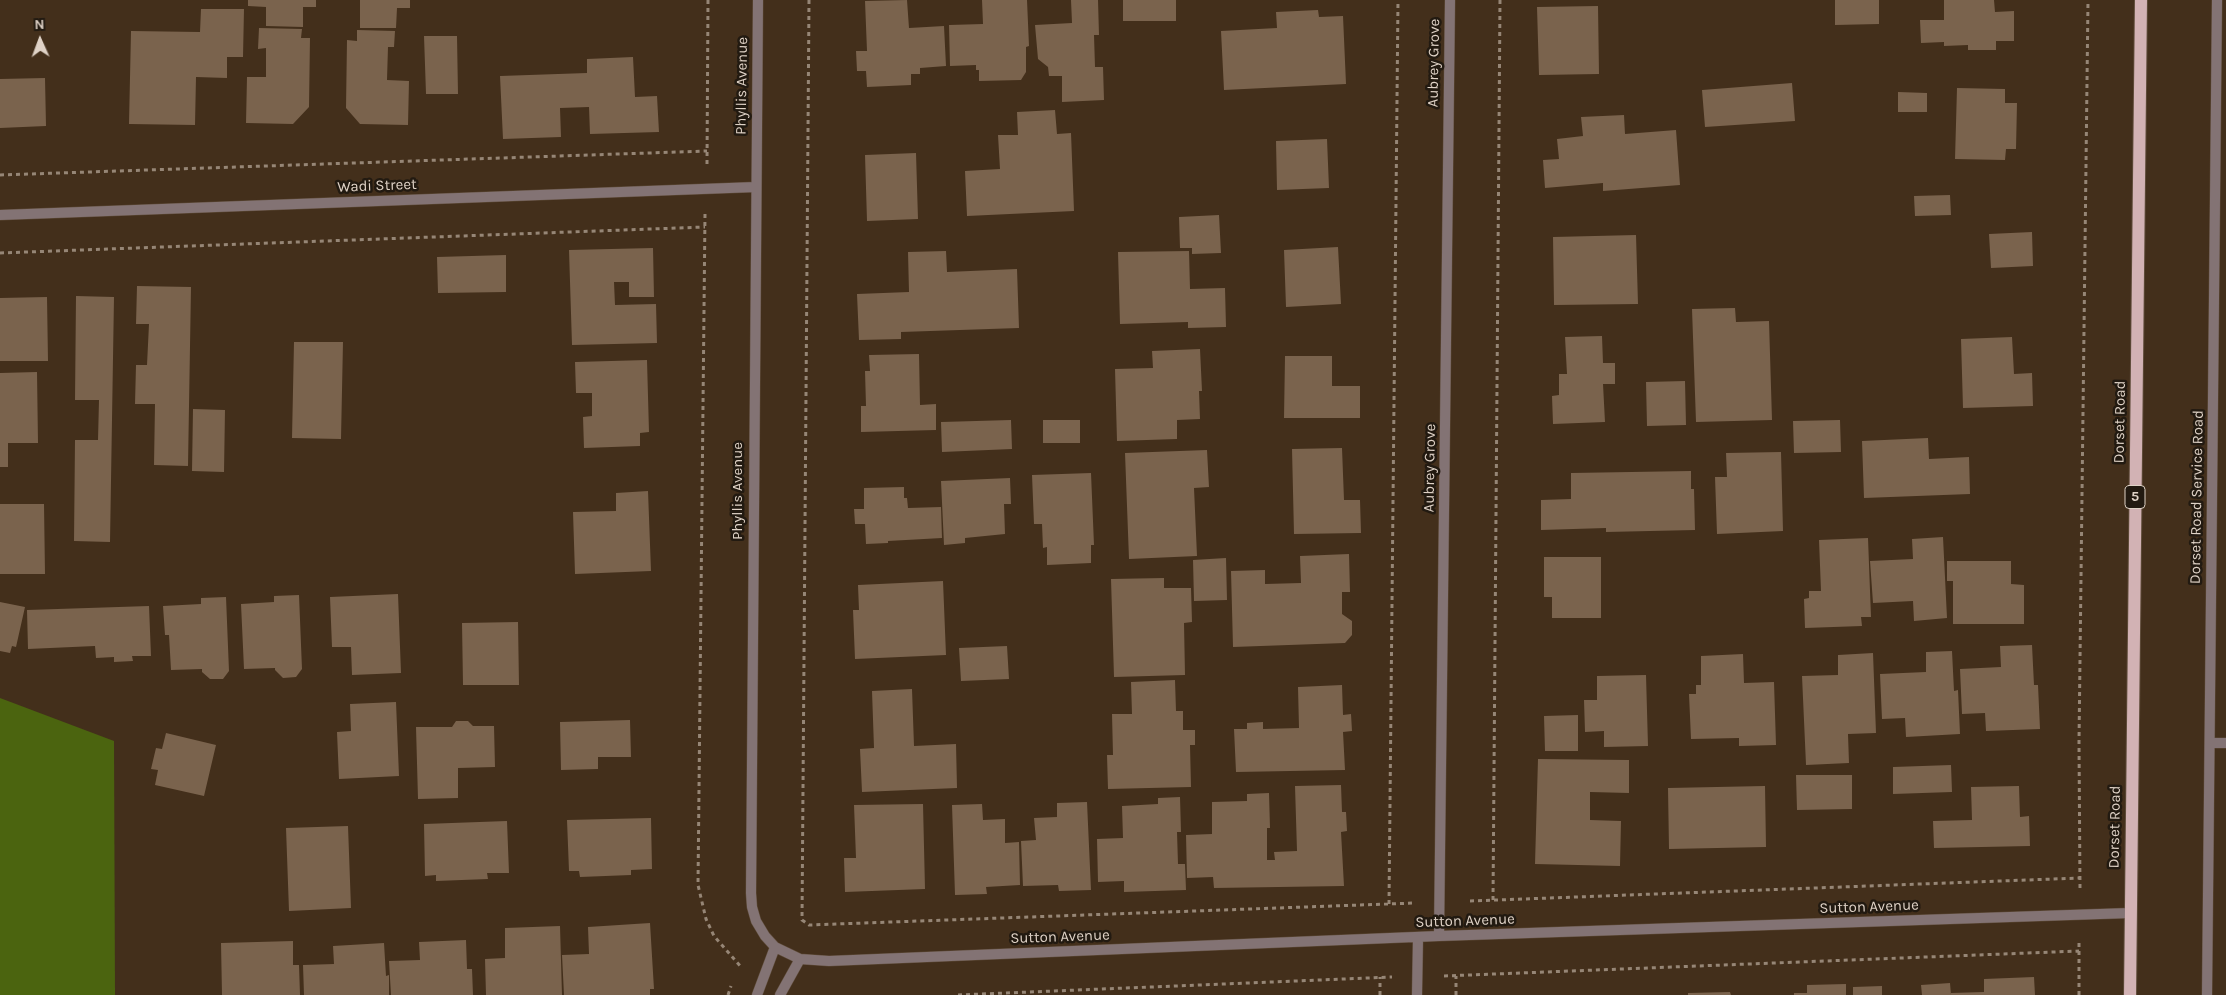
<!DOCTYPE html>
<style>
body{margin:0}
#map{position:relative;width:2226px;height:995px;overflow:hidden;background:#432f1b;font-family:Karla,sans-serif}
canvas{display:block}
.north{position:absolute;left:15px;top:15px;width:50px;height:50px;-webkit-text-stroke:4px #221a11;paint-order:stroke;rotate:358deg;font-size:14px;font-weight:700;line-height:20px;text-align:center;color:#dfd2c6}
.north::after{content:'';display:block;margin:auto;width:18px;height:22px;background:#dfd2c6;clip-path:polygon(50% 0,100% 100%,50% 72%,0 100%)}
</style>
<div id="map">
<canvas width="2226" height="995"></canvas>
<div class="north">N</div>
</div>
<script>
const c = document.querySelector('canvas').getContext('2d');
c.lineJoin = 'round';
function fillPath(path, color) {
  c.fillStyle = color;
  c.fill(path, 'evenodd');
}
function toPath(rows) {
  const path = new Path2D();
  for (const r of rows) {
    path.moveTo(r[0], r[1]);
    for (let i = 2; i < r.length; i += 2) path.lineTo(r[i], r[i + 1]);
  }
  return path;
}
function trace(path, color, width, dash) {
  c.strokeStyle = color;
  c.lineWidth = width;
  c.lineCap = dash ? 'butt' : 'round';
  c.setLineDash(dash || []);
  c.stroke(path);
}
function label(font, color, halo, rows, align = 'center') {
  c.font = font + ' Karla,sans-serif';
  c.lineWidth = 5;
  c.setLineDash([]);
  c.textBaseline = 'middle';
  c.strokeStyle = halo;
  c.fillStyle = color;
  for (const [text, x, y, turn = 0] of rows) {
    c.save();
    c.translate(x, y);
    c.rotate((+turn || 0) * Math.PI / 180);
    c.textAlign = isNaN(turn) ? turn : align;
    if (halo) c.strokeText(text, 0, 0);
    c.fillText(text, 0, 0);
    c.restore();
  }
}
fillPath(toPath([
 [0,698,114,741,115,995,0,995]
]), '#4b640f');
fillPath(toPath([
 [248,0,316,0,316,7,303,7,303,27,266,26,266,7,248,6],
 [360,0,410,0,410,8,397,8,396,28,360,28],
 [907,0,909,28,944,26,946,66,920,68,920,74,911,74,911,85,867,87,866,71,857,71,856,51,867,51,865,1],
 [982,0,1027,0,1029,46,1026,47,1026,72,1021,80,979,81,979,70,976,70,976,65,950,66,949,25,983,24],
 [1071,0,1098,0,1099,35,1094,35,1095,67,1103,67,1104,100,1062,102,1062,76,1049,76,1048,67,1038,59,1035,25,1072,23],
 [1123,0,1176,0,1176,21,1123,21],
 [1835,0,1879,0,1879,24,1835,25],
 [1944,0,1994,0,1995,12,2014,11,2014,41,1996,41,1996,50,1968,50,1968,45,1944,46,1944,42,1921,43,1920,20,1944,20],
 [1598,6,1599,74,1539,75,1537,7],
 [201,9,244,9,243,57,227,57,227,78,196,77,195,125,129,124,131,31,200,32],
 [1318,10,1319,17,1343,16,1346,84,1224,90,1221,31,1277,28,1276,12],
 [259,28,302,29,301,38,310,38,309,107,293,124,246,123,247,77,266,77,266,48,258,49],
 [357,30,395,31,394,47,388,47,387,80,409,81,408,125,360,124,346,108,347,40,357,41],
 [424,36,457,36,458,94,426,94],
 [633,57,635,97,657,96,659,132,590,134,589,107,560,108,561,137,503,139,500,76,587,73,587,59],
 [45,78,46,126,0,128,0,79],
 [1792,83,1795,121,1705,127,1702,90],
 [1957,88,2005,89,2005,103,2017,103,2016,149,2006,149,2005,160,1955,159],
 [1898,92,1927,93,1927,112,1898,112],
 [1055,110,1057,134,1071,133,1074,211,967,216,965,171,1000,169,998,135,1018,135,1017,112],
 [1624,115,1625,134,1676,130,1680,185,1603,191,1603,183,1545,188,1543,160,1559,159,1557,139,1583,136,1581,117],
 [1327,139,1329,188,1277,190,1276,141],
 [916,153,918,219,867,221,865,155],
 [1950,195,1951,215,1915,216,1914,196],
 [1219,215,1221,253,1192,254,1192,248,1180,248,1179,217],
 [2032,232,2033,266,1991,268,1989,234],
 [1636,235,1638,304,1554,305,1553,237],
 [1338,247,1341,304,1286,307,1284,250],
 [653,248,654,297,629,297,629,282,614,282,615,305,656,304,657,343,572,345,569,250],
 [946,251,947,272,1017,269,1019,328,901,332,901,339,859,340,857,294,909,292,908,252],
 [1189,251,1190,289,1225,288,1226,327,1188,328,1188,322,1120,324,1118,252],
 [506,255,506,292,438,293,437,257],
 [137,286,191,287,188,466,154,465,155,404,135,404,136,365,147,365,149,324,136,324],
 [76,296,114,297,110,542,74,541,75,440,98,440,99,400,75,400],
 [47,297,48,361,0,361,0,298],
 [1735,308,1736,322,1769,321,1772,420,1696,422,1692,309],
 [1602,336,1603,363,1615,363,1615,384,1603,384,1605,422,1553,424,1552,396,1559,395,1559,374,1567,374,1565,337],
 [2012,337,2014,374,2032,373,2033,406,1963,408,1961,339],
 [294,342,343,342,341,439,292,438],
 [1200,349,1202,391,1199,391,1200,419,1177,420,1177,439,1117,441,1115,369,1153,368,1152,351],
 [919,354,920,405,936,404,936,430,861,432,861,406,866,406,865,371,870,371,869,355],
 [1285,356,1332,356,1332,386,1360,386,1360,418,1284,418],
 [647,360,649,432,640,433,640,446,584,448,583,417,592,416,592,393,576,393,575,362],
 [37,372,38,443,8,443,8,467,0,467,0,373],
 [1685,381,1686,425,1647,426,1646,382],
 [193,409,225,410,224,472,192,471],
 [1011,420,1012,449,942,452,941,422],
 [1043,420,1080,420,1080,443,1043,443],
 [1840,420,1841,452,1794,453,1793,421],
 [1928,438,1929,459,1969,457,1970,494,1864,498,1862,441],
 [1342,448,1344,500,1360,500,1361,533,1294,534,1292,449],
 [1207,450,1209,487,1194,488,1197,556,1129,559,1125,453],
 [1781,452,1783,531,1717,534,1715,477,1727,477,1726,453],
 [1691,471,1691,489,1694,489,1695,530,1606,532,1606,528,1541,530,1541,500,1571,499,1571,473],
 [1091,473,1094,545,1091,545,1091,563,1047,565,1047,547,1043,548,1042,524,1034,524,1032,475],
 [1010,478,1011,504,1004,504,1005,534,965,538,965,543,944,545,941,481],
 [904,487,904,498,907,498,908,508,941,507,942,538,888,541,888,543,866,544,865,524,855,524,854,509,864,509,864,488],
 [648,491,651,571,575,574,573,512,616,511,616,493],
 [0,504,44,504,45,574,0,574],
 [1943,537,1947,618,1914,621,1913,601,1873,603,1870,561,1913,559,1912,539],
 [1868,538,1871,617,1861,617,1862,626,1805,628,1804,599,1809,598,1809,591,1821,591,1819,540],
 [1349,554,1350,592,1342,592,1342,614,1352,621,1352,635,1345,643,1233,647,1231,571,1265,570,1265,584,1301,583,1300,556],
 [1544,557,1601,557,1601,618,1552,618,1552,597,1544,597],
 [1226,558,1227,600,1194,601,1193,560],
 [1947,561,2011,561,2011,584,2024,585,2024,624,1953,624,1953,581,1947,581],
 [1164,578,1164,588,1191,588,1192,622,1184,623,1185,675,1114,677,1111,579],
 [943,581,946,655,855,659,853,610,859,610,858,585],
 [398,594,401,673,352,675,351,647,332,647,330,597],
 [299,595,302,669,296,677,283,678,275,670,275,668,244,669,241,604,274,602,274,596],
 [226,597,229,671,223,679,210,679,202,672,202,669,171,670,169,635,165,635,163,606,201,604,201,598],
 [0,602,25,607,16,647,12,646,10,653,0,651],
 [149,606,151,656,132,656,133,661,114,662,114,657,96,658,95,646,28,649,27,610],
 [518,622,519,685,463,685,462,623],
 [2032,645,2034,685,2038,685,2040,729,1986,731,1985,713,1962,714,1960,669,2001,667,2000,646],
 [1007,646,1009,679,961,681,959,648],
 [1952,651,1954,691,1958,690,1960,734,1906,737,1905,718,1882,719,1880,674,1926,672,1926,652],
 [1873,653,1876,733,1848,734,1849,763,1806,765,1802,676,1838,675,1838,655],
 [1743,654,1744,683,1774,682,1776,745,1739,746,1739,738,1691,739,1689,694,1696,694,1696,685,1701,685,1701,656],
 [1646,675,1648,746,1604,747,1604,731,1585,732,1584,700,1597,700,1597,676],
 [1175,680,1176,711,1183,711,1183,730,1195,730,1195,745,1190,745,1191,787,1108,789,1107,755,1113,755,1112,714,1132,714,1131,682],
 [1342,685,1343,715,1351,714,1352,731,1343,732,1345,770,1236,772,1234,729,1247,729,1247,723,1263,722,1263,729,1299,728,1298,687],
 [912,689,914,746,956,744,957,788,862,792,860,749,874,748,872,691],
 [396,702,399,776,339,779,337,732,351,731,350,704],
 [1578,715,1578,751,1545,751,1544,716],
 [630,720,631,757,598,757,598,769,561,770,560,722],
 [456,721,468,721,473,726,494,726,495,767,458,768,458,798,418,799,416,727,452,727],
 [166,733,216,745,204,796,155,785,158,770,151,769,156,748,162,749],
 [1538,759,1629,760,1629,793,1590,792,1590,820,1621,821,1620,866,1535,864],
 [1951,765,1952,792,1893,794,1893,767],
 [1796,775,1852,775,1852,809,1797,810],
 [1341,785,1342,812,1346,812,1347,831,1341,832,1344,886,1214,888,1213,877,1187,878,1186,835,1212,834,1212,802,1247,801,1247,794,1269,793,1270,828,1267,828,1267,860,1275,860,1274,852,1297,851,1295,786],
 [1765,786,1766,847,1669,849,1668,788],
 [2019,786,2020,817,2029,816,2030,846,1934,848,1933,821,1972,820,1971,787],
 [1180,797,1181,832,1177,832,1178,864,1185,864,1186,890,1124,892,1124,881,1098,882,1097,839,1123,838,1122,806,1158,804,1158,798],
 [1087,802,1091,890,1059,891,1058,885,1023,886,1021,841,1036,840,1034,818,1057,817,1057,803],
 [923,804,925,889,845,892,844,858,856,858,854,805],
 [982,804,983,820,1005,819,1005,843,1019,842,1020,885,986,887,987,894,955,895,952,805],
 [651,818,652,869,631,870,631,875,580,877,579,871,569,871,567,820],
 [507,821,509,873,487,873,488,879,436,881,436,875,425,876,424,824],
 [348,826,351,908,289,911,286,828],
 [650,923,654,989,650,989,650,995,564,995,562,955,589,954,588,927],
 [560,926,562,995,486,995,485,959,505,958,505,928],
 [466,940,467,969,472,969,473,995,391,995,389,961,420,960,419,942],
 [293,941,293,965,299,965,300,995,222,995,221,943],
 [384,943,386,976,389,975,389,995,304,995,303,965,334,964,333,946],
 [2034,977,2035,995,1951,995,1951,993,1984,992,1984,979],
 [1950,983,1951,995,1922,995,1921,985],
 [1846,984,1846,995,1794,995,1794,993,1807,993,1807,985],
 [1882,986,1882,995,1853,995,1853,987],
 [1730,992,1731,995,1688,995,1688,993]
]), '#7a634d');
const street = toPath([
 [758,0,751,893,752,907,756,921,765,936,775,947,800,959,829,961,1439,936,2130,913],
 [0,215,756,187],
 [2210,743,2226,743],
 [1439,936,1450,0],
 [757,995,775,947],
 [780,995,800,959],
 [1417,995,1418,938],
 [2207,995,2217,0]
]);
const primary = toPath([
 [2130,995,2141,0]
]);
trace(street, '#5f4c3a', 11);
trace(primary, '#5f4c3a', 14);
trace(toPath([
 [809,0,802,920,809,925,1415,903],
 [707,164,708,0],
 [0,175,707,151],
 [705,214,698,885,706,919,714,936,741,967],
 [0,253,705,227],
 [2080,888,2079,742,2088,0],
 [1493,900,1500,0],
 [1470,901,2080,878],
 [1389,904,1398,0],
 [1444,976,2079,951],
 [728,995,731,986],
 [958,995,1392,977],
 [1380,995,1380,977],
 [1456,995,1456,976],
 [2079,995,2079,942]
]), '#968676', 3, [4, 4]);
trace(street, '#837374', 10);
trace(primary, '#d2b2b4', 12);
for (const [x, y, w] of [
 [2135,497,20]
]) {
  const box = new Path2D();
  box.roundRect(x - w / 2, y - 11.5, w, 23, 4);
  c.fillStyle = '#221a11';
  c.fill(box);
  trace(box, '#dfd2c6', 1);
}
label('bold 14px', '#dfd2c6', null, [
 ["5",2135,497]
]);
label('15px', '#dfd2c6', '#221a11', [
 ["Aubrey Grove",1434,63,-89],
 ["Phyllis Avenue",742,86,-89],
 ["Wadi Street",377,186,-2],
 ["Dorset Road",2120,422,-89],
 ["Aubrey Grove",1430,468,-89],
 ["Phyllis Avenue",738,491,-90],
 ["Dorset Road Service Road",2197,497,-89],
 ["Dorset Road",2115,827,-89],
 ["Sutton Avenue",1869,907,-2],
 ["Sutton Avenue",1465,921,-2],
 ["Sutton Avenue",1060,937,-2]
]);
</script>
